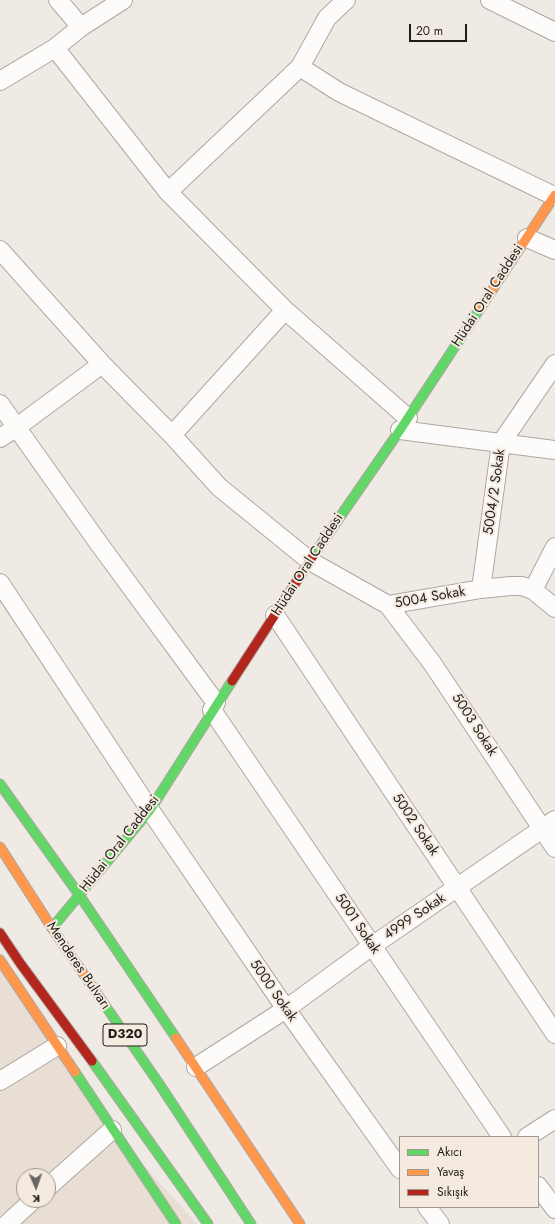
<!DOCTYPE html>
<meta charset="utf-8">
<style>
body{margin:0}
#map{position:relative;width:555px;height:1224px;overflow:hidden;background:#f0eae4;font-family:Jost,sans-serif}
canvas{display:block}
.legend{position:absolute;left:399px;top:1136px;width:140px;height:72px;box-sizing:border-box;background:#f4eae0;border:1px solid #9f9890;margin:0;padding:5px 7px;list-style:none;font-size:12px;color:#201d19}
.legend li{display:flex;align-items:center;gap:8px;height:20px}
.legend b{width:20px;border:1px solid #9f9890}
.north{position:absolute;left:16px;top:1168px;width:40px;height:40px;box-sizing:border-box;background:#f4eae0;border:1px solid #9f9890;border-radius:50%;rotate:178deg;font-size:11px;font-weight:700;line-height:16px;text-align:center;color:#201d19}
.north::after{content:'';display:block;margin:auto;width:14px;height:18px;background:#696560;clip-path:polygon(50% 0,100% 100%,50% 72%,0 100%)}
.scale{position:absolute;left:409px;top:24px;width:58px;height:18px;box-sizing:border-box;border:2px solid #201d19;border-top:0;padding-left:5px;font-size:12px;line-height:14px;white-space:nowrap;color:#201d19;-webkit-text-stroke:3px #f4eae0;paint-order:stroke}
</style>
<div id="map">
<canvas width="555" height="1224"></canvas>
<ul class="legend">
<li><b style="height:5px;background:#63d668"></b>Akıcı</li>
<li><b style="height:5px;background:#ff974d"></b>Yavaş</li>
<li><b style="height:5px;background:#b3261e"></b>Sıkışık</li>
</ul>
<div class="north">K</div>
<div class="scale">20 m</div>
</div>
<script>
const c = document.querySelector('canvas').getContext('2d');
c.lineJoin = 'round';
function fillPath(path, color) {
  c.fillStyle = color;
  c.fill(path, 'evenodd');
}
function toPath(rows) {
  const path = new Path2D();
  for (const r of rows) {
    path.moveTo(r[0], r[1]);
    for (let i = 2; i < r.length; i += 2) path.lineTo(r[i], r[i + 1]);
  }
  return path;
}
function trace(path, color, width, dash) {
  c.strokeStyle = color;
  c.lineWidth = width;
  c.lineCap = dash ? 'butt' : 'round';
  c.setLineDash(dash || []);
  c.stroke(path);
}
function label(font, color, halo, rows, align = 'center') {
  c.font = font + ' Jost,sans-serif';
  c.lineWidth = 4;
  c.setLineDash([]);
  c.textBaseline = 'middle';
  c.strokeStyle = halo;
  c.fillStyle = color;
  for (const [text, x, y, turn = 0] of rows) {
    c.save();
    c.translate(x, y);
    c.rotate((+turn || 0) * Math.PI / 180);
    c.textAlign = isNaN(turn) ? turn : align;
    if (halo) c.strokeText(text, 0, 0);
    c.fillText(text, 0, 0);
    c.restore();
  }
}
fillPath(toPath([
 [0,958,112,1130,197,1224,0,1224],
 [24,1176,48,1176,48,1200,24,1200]
]), '#e9ded3');
const street = toPath([
 [58,0,81,27],
 [490,0,555,32],
 [55,48,168,192,285,310,408,418],
 [300,67,339,92,554,196],
 [0,81,55,48,81,27,123,0],
 [168,192,300,67,327,18,346,0],
 [527,238,555,250],
 [0,250,102,364,172,435,219,487,310,561,388,605,481,589,511,586,522,586,533,590,555,608],
 [0,404,97,541,216,703],
 [400,430,555,450],
 [172,435,285,310],
 [0,438,17,427,102,364],
 [0,583,150,810,286,1009,400,1169],
 [481,589,501,443,555,364],
 [533,590,555,547],
 [388,605,432,663,555,848],
 [275,615,555,1034],
 [212,710,502,1137],
 [196,1067,286,1009,372,946,555,820],
 [0,1081,57,1046],
 [527,1137,555,1119],
 [538,1186,555,1209],
 [48,1187,112,1130],
 [427,1207,440,1224],
 [7,1224,33,1200]
]);
const fast = toPath([
 [313,556,400,430,481,307],
 [0,784,80,896,176,1038],
 [52,928,150,810,232,681],
 [100,998,160,1085,251,1224],
 [92,1061,208,1224],
 [75,1072,176,1224]
]);
const slow = toPath([
 [481,307,555,195],
 [0,847,52,928,100,998],
 [0,960,75,1072],
 [176,1038,300,1224]
]);
const jam = toPath([
 [232,681,313,556],
 [0,933,20,963,92,1061]
]);
trace(street, '#aca8a4', 20);
trace(fast, '#aca8a4', 11);
trace(slow, '#aca8a4', 11);
trace(jam, '#aca8a4', 11);
trace(street, '#fdfcfb', 18);
trace(fast, '#63d668', 9);
trace(slow, '#ff974d', 9);
trace(jam, '#b3261e', 9);
for (const [x, y, w] of [
 [125,1035,44]
]) {
  const box = new Path2D();
  box.roundRect(x - w / 2, y - 11, w, 22, 3);
  c.fillStyle = '#f4eae0';
  c.fill(box);
  trace(box, '#201d19', 1);
}
label('bold 13px', '#201d19', null, [
 ["D320",125,1035]
]);
label('14px', '#201d19', '#f4eae0', [
 ["Hüdai Oral Caddesi",488,296,-57],
 ["5004/2 Sokak",495,492,-82],
 ["Hüdai Oral Caddesi",308,565,-57],
 ["5004 Sokak",430,598,-10],
 ["5003 Sokak",474,725,57],
 ["5002 Sokak",415,825,56],
 ["Hüdai Oral Caddesi",120,844,-52],
 ["4999 Sokak",415,917,-34],
 ["5001 Sokak",357,924,56],
 ["Menderes Bulvarı",78,966,56],
 ["5000 Sokak",273,991,55]
]);
</script>
